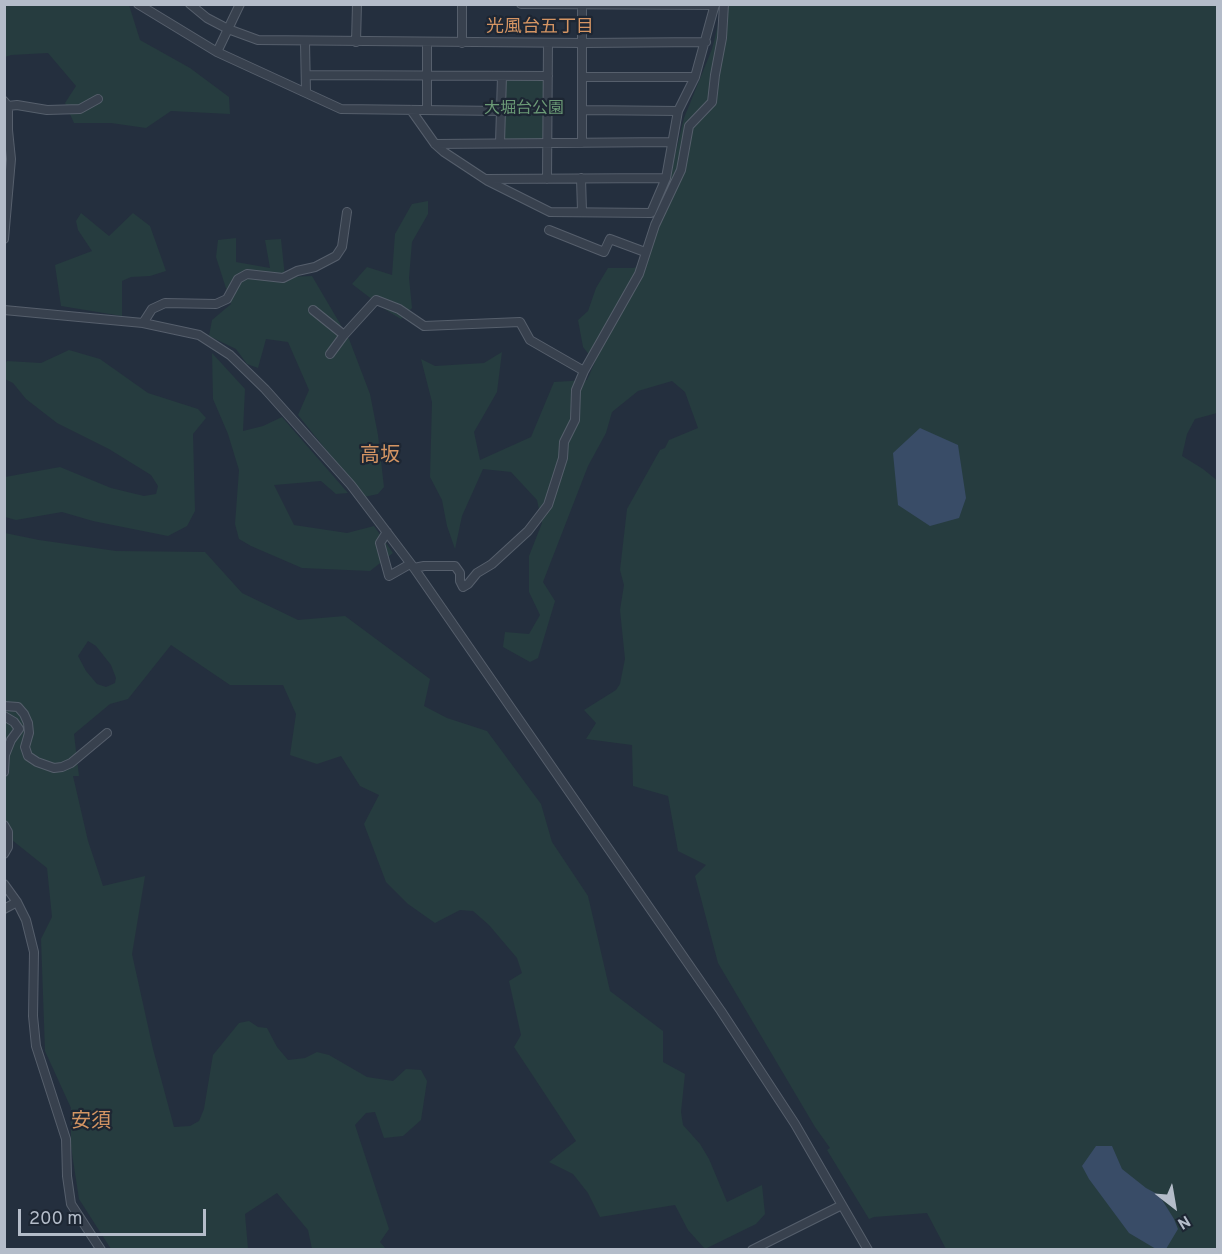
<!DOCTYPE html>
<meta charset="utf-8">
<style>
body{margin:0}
#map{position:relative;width:1222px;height:1254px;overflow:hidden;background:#242f3e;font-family:Overpass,sans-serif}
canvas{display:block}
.frame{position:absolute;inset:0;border:6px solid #b4bcc9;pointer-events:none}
.north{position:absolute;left:1144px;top:1176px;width:60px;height:60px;-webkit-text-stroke:4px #1d2633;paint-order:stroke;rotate:149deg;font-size:16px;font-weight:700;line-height:24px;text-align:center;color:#b4bcc9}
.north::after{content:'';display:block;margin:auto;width:21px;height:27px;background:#b4bcc9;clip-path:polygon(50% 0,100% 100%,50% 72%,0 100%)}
.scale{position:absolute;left:18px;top:1209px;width:188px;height:27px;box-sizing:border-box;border:3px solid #b4bcc9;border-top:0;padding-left:8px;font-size:18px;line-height:21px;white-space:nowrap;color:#b4bcc9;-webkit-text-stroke:4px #1d2633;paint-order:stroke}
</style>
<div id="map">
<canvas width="1222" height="1254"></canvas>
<div class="frame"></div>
<div class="north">N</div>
<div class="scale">200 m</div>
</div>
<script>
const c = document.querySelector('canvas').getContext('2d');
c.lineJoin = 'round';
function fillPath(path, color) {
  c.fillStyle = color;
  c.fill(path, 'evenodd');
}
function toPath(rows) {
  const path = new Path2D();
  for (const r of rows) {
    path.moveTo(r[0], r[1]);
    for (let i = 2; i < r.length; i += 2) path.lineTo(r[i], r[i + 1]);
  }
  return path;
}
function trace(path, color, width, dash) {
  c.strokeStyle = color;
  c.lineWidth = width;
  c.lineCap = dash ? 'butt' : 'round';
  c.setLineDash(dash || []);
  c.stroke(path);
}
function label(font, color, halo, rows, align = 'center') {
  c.font = font + ' Overpass,"Noto Sans JP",sans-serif';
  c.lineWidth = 4.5;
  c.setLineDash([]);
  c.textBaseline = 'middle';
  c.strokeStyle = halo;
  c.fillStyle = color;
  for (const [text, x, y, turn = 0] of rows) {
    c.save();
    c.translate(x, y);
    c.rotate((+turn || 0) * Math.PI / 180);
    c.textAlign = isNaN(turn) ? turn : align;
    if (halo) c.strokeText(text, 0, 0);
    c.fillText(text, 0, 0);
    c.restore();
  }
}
fillPath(toPath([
 [4,5,129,5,140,40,190,68,229,97,230,114,171,111,146,128,111,123,74,123,65,103,76,86,48,53,11,55,5,57],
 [723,5,1217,5,1217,413,1195,419,1187,434,1182,456,1203,469,1218,481,1217,1249,946,1249,927,1213,874,1217,869,1219,827,1150,830,1148,815,1127,718,963,695,876,706,865,678,851,668,796,633,786,632,745,586,739,596,723,584,710,616,690,620,684,625,659,620,610,624,585,620,570,627,509,660,450,665,448,669,440,698,428,685,392,672,381,638,391,612,412,606,433,588,466,543,582,555,601,538,658,530,662,503,647,505,632,529,634,540,615,529,592,529,556,542,523,537,500,511,472,483,469,462,516,455,549,447,526,442,500,430,477,432,402,421,359,435,366,484,363,502,352,497,392,474,432,480,460,531,437,554,382,587,380,595,362,583,347,578,320,588,311,596,288,608,268,633,268,643,265,657,230,684,118,712,49],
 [502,76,548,76,547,143,500,143],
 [428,201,428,214,412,242,409,278,412,308,401,319,386,310,352,284,367,267,392,275,395,234,412,204],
 [81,213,109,236,133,213,150,226,166,271,150,276,131,277,122,281,122,316,61,306,55,265,92,251,78,230,76,221],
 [236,238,236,262,270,268,265,240,281,239,285,277,312,276,349,339,370,394,378,435,384,487,378,494,364,497,298,415,309,390,288,342,266,339,258,368,247,364,236,349,209,336,212,320,231,304,216,257,218,240],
 [69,350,100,359,148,393,198,409,206,418,193,434,195,511,187,526,168,536,93,521,62,512,16,520,5,517,5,477,60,467,111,488,144,496,156,494,158,486,151,475,109,449,57,423,26,399,13,383,5,379,5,364,7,361,41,363],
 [212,353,245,389,243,431,263,426,282,417,348,493,336,494,321,481,274,485,294,525,347,533,374,526,393,553,370,571,302,568,251,546,239,539,235,524,239,470,228,434,213,399],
 [5,533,39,540,116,551,205,552,242,593,298,620,345,616,430,679,424,706,447,718,487,731,541,804,552,842,588,896,610,991,663,1031,663,1062,685,1074,681,1112,683,1125,700,1144,709,1159,727,1202,762,1185,765,1214,756,1224,705,1249,688,1230,675,1205,600,1217,588,1193,573,1174,549,1162,576,1141,514,1047,521,1035,509,981,522,973,517,958,489,925,473,911,460,910,435,923,408,904,386,882,364,824,379,795,360,786,341,756,317,764,290,755,296,714,283,685,230,685,171,645,128,699,110,704,74,734,79,776,73,776,88,841,103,886,145,876,132,954,153,1049,174,1127,190,1126,199,1121,204,1109,213,1055,239,1023,249,1021,258,1027,267,1028,277,1047,288,1060,305,1058,317,1052,329,1055,367,1077,393,1081,406,1069,421,1070,427,1081,421,1120,403,1136,384,1138,375,1112,366,1113,355,1125,389,1229,380,1242,386,1249,312,1249,308,1230,277,1193,245,1214,248,1249,111,1249,79,1199,71,1147,71,1108,45,1051,41,939,52,917,47,868,12,840,5,826],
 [88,641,96,646,111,665,116,678,115,683,106,687,97,684,86,671,78,656]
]), '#263c3f');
fillPath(toPath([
 [920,428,958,445,966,498,959,518,930,526,898,505,893,453],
 [1096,1146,1112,1146,1122,1169,1146,1188,1159,1195,1174,1219,1178,1229,1166,1249,1156,1249,1129,1233,1089,1179,1082,1166]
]), '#394c67');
const minor = toPath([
 [138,4,217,52,341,109,501,111],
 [190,4,207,18,228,29,258,40,583,43,706,42],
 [521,4,715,5],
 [305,42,306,92],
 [356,42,357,4],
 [462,43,462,4],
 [217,52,240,4],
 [306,75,548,76],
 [583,77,695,77],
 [4,101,8,106,8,130,11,159,4,239],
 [8,106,17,105,47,110,80,109,98,99],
 [411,110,435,144,444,152,488,181,550,212,651,213,666,178,678,111,695,77,715,4],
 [427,110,427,42],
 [583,110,678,111],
 [500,143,502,76],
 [582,143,582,4],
 [435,144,672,142],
 [581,178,582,211],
 [487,179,666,178],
 [547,179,548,43],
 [549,230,604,252,610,239,645,252],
 [4,310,143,323,199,335,230,355,265,389,351,485,414,568,721,1011,795,1124,868,1250],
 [313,310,344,335],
 [143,323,152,309,165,303,216,304,227,299,238,279,247,274,283,278,297,271,315,267,336,256,342,247,347,212],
 [330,354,344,335,376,300,399,309,424,326,520,322,530,340,584,371],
 [387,532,380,543,389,576,410,564],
 [414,568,424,566,455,566,460,573,460,581,463,587,468,584,477,573,492,564,528,531,548,505,563,458,564,442,575,420,576,390,584,371,639,274,655,225,681,170,689,126,712,102,715,75,722,38,724,4],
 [4,706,18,707,24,714,28,723,29,733,25,747,28,756,37,762,54,768,62,767,71,763,107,733],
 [4,716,14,722,19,729,11,740,5,755,4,772],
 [4,825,8,832,8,847,4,854],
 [4,884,17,902,26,920,34,952,33,1016,36,1046,66,1139,67,1176,71,1204,101,1250],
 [4,909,17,902],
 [752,1250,842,1205]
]);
trace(minor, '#565f6c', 10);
trace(minor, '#38414e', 8);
label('16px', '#6b9a76', '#1d2633', [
 ["大堀台公園",524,110]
]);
label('18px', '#d59563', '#1d2633', [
 ["光風台五丁目",540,28]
]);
label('20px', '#d59563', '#1d2633', [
 ["高坂",380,457],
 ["安須",91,1123]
]);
</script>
